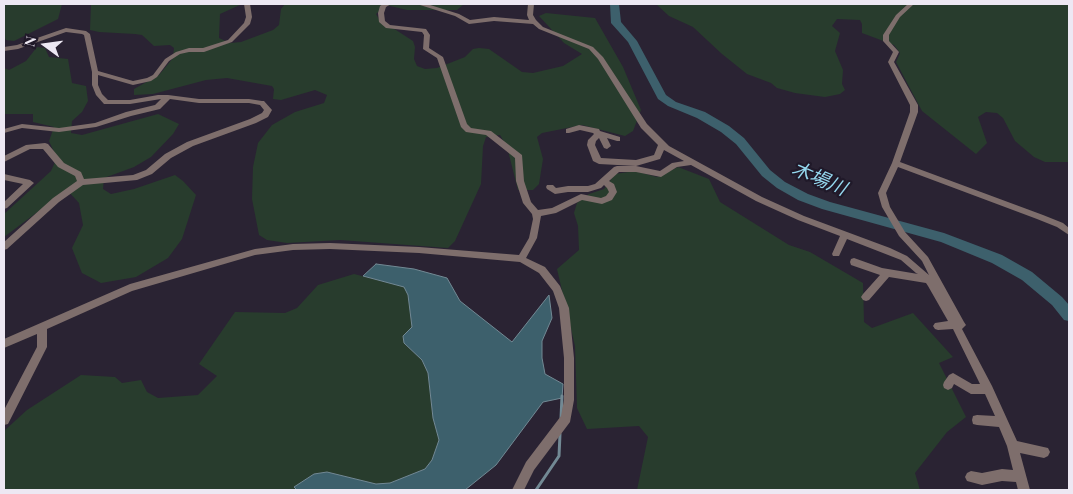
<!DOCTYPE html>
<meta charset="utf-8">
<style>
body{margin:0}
#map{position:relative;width:1073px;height:494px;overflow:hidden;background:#2a2333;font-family:"Playfair Display",serif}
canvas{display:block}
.frame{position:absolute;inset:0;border:5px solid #ede8f3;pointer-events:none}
.north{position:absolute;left:20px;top:20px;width:50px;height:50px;-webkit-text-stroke:4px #201929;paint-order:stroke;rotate:284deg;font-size:14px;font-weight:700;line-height:20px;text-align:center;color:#ede8f3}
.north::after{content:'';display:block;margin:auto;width:18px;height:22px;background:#ede8f3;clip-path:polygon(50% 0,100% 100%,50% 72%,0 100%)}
</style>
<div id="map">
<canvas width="1073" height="494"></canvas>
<div class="frame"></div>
<div class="north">N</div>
</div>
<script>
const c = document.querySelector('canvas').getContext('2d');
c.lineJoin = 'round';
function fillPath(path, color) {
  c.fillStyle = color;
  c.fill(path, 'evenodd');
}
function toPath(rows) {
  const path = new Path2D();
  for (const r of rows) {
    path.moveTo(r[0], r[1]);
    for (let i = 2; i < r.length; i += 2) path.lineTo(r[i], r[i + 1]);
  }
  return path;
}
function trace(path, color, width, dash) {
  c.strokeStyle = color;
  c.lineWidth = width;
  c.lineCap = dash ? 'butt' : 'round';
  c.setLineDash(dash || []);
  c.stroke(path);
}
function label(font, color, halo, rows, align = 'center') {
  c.font = font + ' "Playfair Display","Noto Sans JP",serif';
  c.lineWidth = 4.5;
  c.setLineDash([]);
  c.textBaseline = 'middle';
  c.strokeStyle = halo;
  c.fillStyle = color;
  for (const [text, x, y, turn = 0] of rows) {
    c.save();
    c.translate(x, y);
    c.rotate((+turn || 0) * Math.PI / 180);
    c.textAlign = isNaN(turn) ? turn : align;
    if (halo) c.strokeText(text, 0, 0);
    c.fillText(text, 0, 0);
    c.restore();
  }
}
fillPath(toPath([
 [4,4,62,4,58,19,14,41,6,40,4,37],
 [91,4,242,4,220,14,219,38,230,43,241,42,273,30,279,25,281,9,285,4,464,4,457,10,407,10,386,5,376,14,379,19,413,41,415,47,414,59,417,66,425,69,437,68,465,57,473,49,479,48,489,49,522,72,533,73,563,66,582,54,564,43,539,16,546,13,595,18,623,67,641,110,633,131,625,136,582,125,542,133,537,137,543,159,539,184,533,190,518,190,507,147,500,135,486,137,483,146,481,184,455,241,448,248,340,240,287,243,267,240,259,235,252,199,253,167,258,143,272,125,295,112,324,103,327,95,315,90,281,100,273,99,274,89,272,86,227,78,206,80,153,94,134,95,134,89,159,75,173,58,174,48,170,45,154,46,142,35,135,34,99,32,90,30],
 [656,4,1069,4,1069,162,1045,162,1034,157,1015,141,1003,118,997,113,986,112,978,117,987,143,976,154,922,111,896,62,900,53,894,45,862,33,862,24,860,20,837,19,832,26,840,33,835,51,843,70,842,84,845,90,840,94,825,97,795,93,777,88,771,83,747,74,722,54,693,27,669,16],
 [37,47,45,48,49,57,68,59,72,83,86,86,88,101,82,112,72,121,71,133,82,135,158,114,179,124,173,134,151,157,134,167,104,178,103,189,111,194,134,189,175,175,183,181,196,195,182,239,168,258,136,277,101,283,82,273,72,248,83,225,79,203,67,190,4,237,4,214,51,171,55,162,56,156,49,141,54,127,33,122,33,114,4,114,4,68,9,70,26,61],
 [678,167,709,179,720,202,789,245,810,252,863,283,864,322,872,328,913,313,953,357,939,363,966,417,947,432,915,473,920,490,637,490,648,437,639,426,587,429,577,408,575,346,557,269,579,250,578,226,574,213,577,203,589,194,604,189,615,174,635,171,657,177],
 [354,274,405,287,408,295,412,328,404,343,422,360,428,373,433,418,439,440,432,460,425,469,390,483,376,484,327,472,314,474,294,487,297,490,4,490,4,431,27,410,81,375,115,377,122,383,141,380,147,392,158,398,198,395,217,376,199,364,235,312,285,313,297,308,318,285]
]), '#283c2d');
const water = toPath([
 [376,264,414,269,447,278,460,301,512,342,549,295,552,318,542,341,542,358,545,374,563,384,562,398,543,402,496,465,465,490,297,490,294,487,314,474,327,472,376,484,390,483,425,469,432,460,439,440,433,418,428,373,422,360,404,343,403,336,412,327,408,295,404,287,363,276,376,264]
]);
fillPath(water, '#3d606c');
trace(water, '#728994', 1);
trace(toPath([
 [561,418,562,396],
 [536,490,559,456,560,434]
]), '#728994', 3);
fillPath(toPath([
 [610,4,619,4,621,22,637,41,666,95,676,102,705,112,729,126,744,138,770,170,785,182,808,194,830,202,944,233,1002,255,1032,272,1062,297,1069,305,1069,321,1064,320,1052,305,1022,280,992,263,941,242,822,209,798,200,777,188,762,176,736,144,721,132,697,118,668,106,658,99,628,42,611,23,610,4]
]), '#3d606c');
fillPath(toPath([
 [244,4,250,4,252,17,250,24,232,42,204,52,189,52,180,54,169,61,157,77,151,81,133,85,98,75,98,85,102,94,108,100,130,100,158,95,168,95,199,99,249,99,262,101,264,101,272,110,268,117,256,123,193,146,171,158,152,174,137,180,83,185,59,202,7,249,4,250,4,242,53,198,77,181,75,176,58,167,43,149,30,149,4,162,4,156,26,145,45,143,48,144,64,163,81,172,84,179,133,175,146,170,165,154,187,142,250,119,262,113,264,110,260,105,249,103,199,103,170,99,160,109,131,116,96,127,59,132,22,128,4,133,4,129,22,124,59,128,95,123,126,112,155,105,161,99,130,104,104,104,96,95,92,85,92,72,84,35,82,34,66,32,18,49,4,51,4,47,17,45,66,28,86,31,90,34,98,71,133,81,147,78,153,75,165,59,176,52,189,48,203,48,228,40,244,23,246,17,244,4],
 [383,4,391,4,386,7,384,13,385,21,390,25,426,29,430,35,429,48,443,57,467,124,471,128,491,131,522,155,524,181,531,202,538,210,552,208,581,194,601,198,606,196,609,192,607,188,604,185,601,188,588,192,568,192,555,194,547,189,546,187,547,185,553,185,556,188,568,186,588,186,595,184,614,167,617,166,636,166,660,171,672,163,684,161,664,150,660,159,636,166,599,164,593,161,587,145,588,140,594,134,593,133,580,130,569,133,566,133,566,129,579,125,599,129,600,131,620,137,620,141,617,141,607,138,611,146,607,149,604,148,599,138,596,141,595,145,601,158,636,160,654,155,658,145,641,128,598,59,589,49,539,29,533,24,494,21,469,24,455,16,420,5,419,4,427,4,459,14,470,20,494,17,529,20,527,15,528,4,534,4,533,15,536,20,543,27,593,47,603,57,647,124,669,146,762,197,804,216,890,248,907,256,929,275,922,261,899,236,882,207,878,193,892,163,910,112,910,105,888,62,893,52,883,41,883,35,896,15,908,4,914,4,900,17,889,35,889,41,899,52,894,62,918,105,918,112,900,162,1043,215,1063,223,1069,228,1069,235,1057,227,1037,219,898,167,886,193,890,207,905,232,928,257,964,322,966,325,962,329,992,386,1017,441,1048,448,1050,452,1048,456,1044,458,1020,453,1030,490,1018,490,1016,482,1002,481,982,485,967,481,965,477,967,473,971,471,982,473,1002,469,1013,470,1007,446,999,427,977,425,973,424,972,420,973,416,977,415,995,416,985,394,971,394,954,384,952,388,948,390,944,388,943,385,944,382,949,375,953,373,972,384,980,384,953,329,938,330,935,329,933,326,935,323,948,321,928,286,926,283,889,277,869,300,866,301,863,300,861,297,863,294,880,275,851,265,850,262,851,259,854,258,882,268,918,274,916,273,901,260,847,239,839,256,833,256,832,254,840,236,798,220,756,201,691,165,677,167,661,177,636,172,619,172,609,181,614,184,617,192,612,200,602,204,582,200,556,213,541,216,537,238,526,258,545,267,560,286,569,308,574,358,574,400,570,422,534,470,524,490,512,490,526,462,561,416,564,400,564,358,559,308,553,291,539,273,520,262,419,253,330,249,293,250,255,255,132,291,47,329,47,347,8,424,4,425,4,410,37,347,37,334,4,348,4,339,130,284,255,249,293,244,330,243,419,247,519,255,529,238,533,219,532,214,523,203,516,181,515,158,486,135,466,132,461,127,437,58,423,49,424,35,422,32,386,28,379,22,378,13,380,6,383,4],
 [4,174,30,180,34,183,7,208,4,209,4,202,23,184,4,180,4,174]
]), '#7e6e6c');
label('italic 19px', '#94d7ee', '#201929', [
 ["木場川",819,179,23]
]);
</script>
